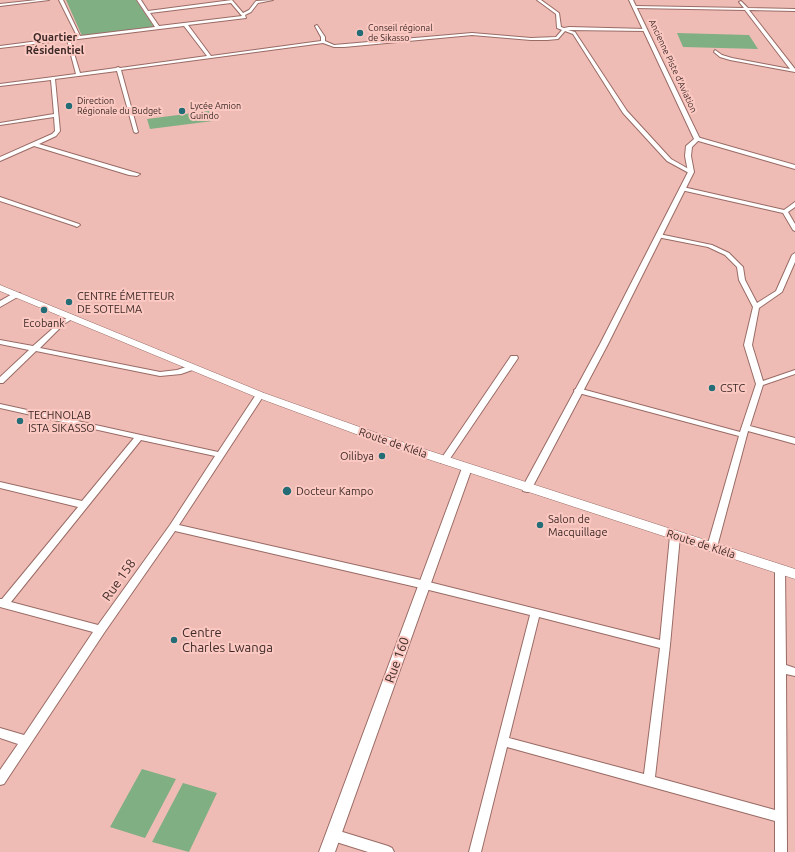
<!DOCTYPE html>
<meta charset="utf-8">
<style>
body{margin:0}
canvas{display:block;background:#efbcb5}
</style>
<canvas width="795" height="852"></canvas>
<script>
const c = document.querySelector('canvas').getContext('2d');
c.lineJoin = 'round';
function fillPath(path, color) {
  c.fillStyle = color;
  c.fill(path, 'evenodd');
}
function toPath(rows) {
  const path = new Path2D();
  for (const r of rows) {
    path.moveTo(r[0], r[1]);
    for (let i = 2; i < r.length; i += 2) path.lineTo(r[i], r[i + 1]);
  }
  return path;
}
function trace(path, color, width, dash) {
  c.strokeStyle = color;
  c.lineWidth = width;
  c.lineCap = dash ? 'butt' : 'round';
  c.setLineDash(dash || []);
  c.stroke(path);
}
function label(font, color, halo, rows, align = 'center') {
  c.font = font + ' Ubuntu,sans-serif';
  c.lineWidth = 4;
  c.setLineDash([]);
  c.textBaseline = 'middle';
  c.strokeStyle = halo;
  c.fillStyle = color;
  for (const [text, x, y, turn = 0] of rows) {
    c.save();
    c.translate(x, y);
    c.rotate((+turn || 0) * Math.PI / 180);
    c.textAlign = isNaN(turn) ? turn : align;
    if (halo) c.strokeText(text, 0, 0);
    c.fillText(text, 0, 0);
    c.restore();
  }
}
fillPath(toPath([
 [66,0,136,0,154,27,82,36],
 [677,33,749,35,758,49,683,47],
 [209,111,213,121,150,129,147,119],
 [142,769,176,779,145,838,110,827],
 [183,783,217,793,189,852,152,842]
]), '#80af84');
const minor = toPath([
 [37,0,49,0,0,6,0,4,37,0],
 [59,0,63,0,80,36,155,27,137,0,141,0,148,11,232,0,243,13,249,10,256,1,273,0,258,3,251,12,245,15,246,18,188,25,211,56,321,41,321,37,315,26,317,25,325,37,325,41,334,45,472,33,531,38,556,37,562,30,557,28,556,14,537,0,541,0,559,13,561,27,564,28,569,27,647,29,646,31,568,30,575,32,627,111,671,159,694,172,689,173,667,161,623,113,573,34,565,31,558,39,547,40,531,40,472,35,344,47,334,47,323,43,121,70,138,132,136,133,134,132,117,71,55,79,60,131,56,136,39,144,140,174,137,176,129,175,34,146,0,161,0,157,52,134,55,131,54,117,0,125,0,123,54,114,51,80,0,86,0,84,76,74,67,40,0,48,0,46,77,36,59,0],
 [231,3,242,16,159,26,150,13,231,3],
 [184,26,207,56,120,68,118,67,116,68,80,73,70,40,184,26],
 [741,1,748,8,795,9,795,11,749,10,795,69,795,72,730,60,720,57,714,52,715,50,722,55,732,58,790,69,745,10,635,8,633,7,635,6,744,8,739,2,741,1],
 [697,137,795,165,795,169,695,140,694,139,697,137],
 [683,187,784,210,795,202,795,207,788,212,795,224,795,231,793,230,783,213,681,190,681,188,683,187],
 [0,197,79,224,80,225,77,227,75,226,0,201,0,197],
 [659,234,712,245,729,253,743,267,745,280,757,303,776,291,792,255,795,253,795,262,782,292,759,308,752,345,763,381,795,370,795,374,763,385,750,426,795,438,795,444,748,431,717,547,715,549,712,550,709,549,707,547,739,436,575,392,574,390,578,388,740,432,756,384,744,345,753,307,739,280,737,267,725,255,708,247,657,237,656,236,659,234],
 [70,316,73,318,72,319,64,324,40,348,160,372,177,370,192,365,196,367,195,369,181,374,160,376,36,351,3,383,0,383,0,377,29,350,0,344,0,340,33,346,60,322,70,316],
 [511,356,517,356,518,358,447,463,441,463,440,461,441,459,511,356],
 [257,393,263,393,264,395,179,525,425,581,660,640,670,536,672,534,675,533,678,534,680,536,670,645,655,777,775,810,775,569,777,566,780,565,783,566,785,569,786,665,795,668,795,676,786,674,787,852,775,852,775,821,507,747,481,852,469,852,530,615,425,589,175,531,104,633,4,784,0,785,0,770,18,744,0,738,0,728,24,735,93,632,0,607,0,599,2,599,78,507,0,488,0,482,82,501,134,438,0,408,0,404,218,452,257,393],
 [141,440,215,456,170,525,98,625,11,602,141,440],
 [539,617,660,648,644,774,509,738,539,617],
 [333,829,388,846,392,848,394,852,368,852,333,841,329,839,327,835,329,831,333,829]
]);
const tertiary = toPath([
 [629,0,633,0,700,139,692,147,691,156,694,172,608,344,532,488,531,491,527,492,523,491,522,488,600,344,688,172,685,156,686,146,694,139,629,0],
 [14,293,20,293,21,295,0,307,0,301,14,293],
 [467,464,472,468,335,852,319,852,462,468,467,464]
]);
const secondary = toPath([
 [0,285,264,393,399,441,795,569,795,579,391,447,256,397,0,291,0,285]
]);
trace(minor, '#996b65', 2);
trace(tertiary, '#996b65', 2);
trace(secondary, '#996b65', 1);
fillPath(minor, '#fff');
fillPath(tertiary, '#fff');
fillPath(secondary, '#fff');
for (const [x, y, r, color] of [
 [360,33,4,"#246d77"],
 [69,106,4,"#246d77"],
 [182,111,4,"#246d77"],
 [69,302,4,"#246d77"],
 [44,310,4,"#246d77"],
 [712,388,4,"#246d77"],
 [20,421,4,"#246d77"],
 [382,456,4,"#246d77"],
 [287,491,5,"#246d77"],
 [540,525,4,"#246d77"],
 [174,640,4,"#246d77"]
]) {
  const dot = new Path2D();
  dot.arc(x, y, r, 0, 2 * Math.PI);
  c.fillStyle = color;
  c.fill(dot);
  trace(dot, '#fcc9c2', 1.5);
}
label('9px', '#3e2a28', '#fcc9c2', [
 ["Conseil régional",368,28],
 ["de Sikasso",368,38],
 ["Direction",77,101],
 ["Régionale du Budget",77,111],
 ["Lycée Amion",190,106],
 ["Guindo",190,116]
], 'left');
label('9px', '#3e2a28', '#fcc9c2', [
 ["Ancienne Piste d'Aviation",673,66,65]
]);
label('bold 11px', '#3e2a28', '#fcc9c2', [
 ["Quartier",55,37],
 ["Résidentiel",55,50]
]);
label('11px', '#3e2a28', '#fcc9c2', [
 ["CENTRE ÉMETTEUR",77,296],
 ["DE SOTELMA",77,309],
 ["Ecobank",44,323,"center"],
 ["CSTC",720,388],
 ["TECHNOLAB",28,415],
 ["ISTA SIKASSO",28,428],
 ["Oilibya",374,456,"right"],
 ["Docteur Kampo",296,491],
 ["Salon de",548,519],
 ["Macquillage",548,532]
], 'left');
label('11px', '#3e2a28', '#fcc9c2', [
 ["Route de Kléla",393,443,19],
 ["Route de Kléla",701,544,18]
]);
label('13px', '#3e2a28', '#fcc9c2', [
 ["Rue 158",119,580,-55],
 ["Rue 160",397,660,-70]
]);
label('13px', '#3e2a28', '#fcc9c2', [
 ["Centre",182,633],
 ["Charles Lwanga",182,648]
], 'left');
</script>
